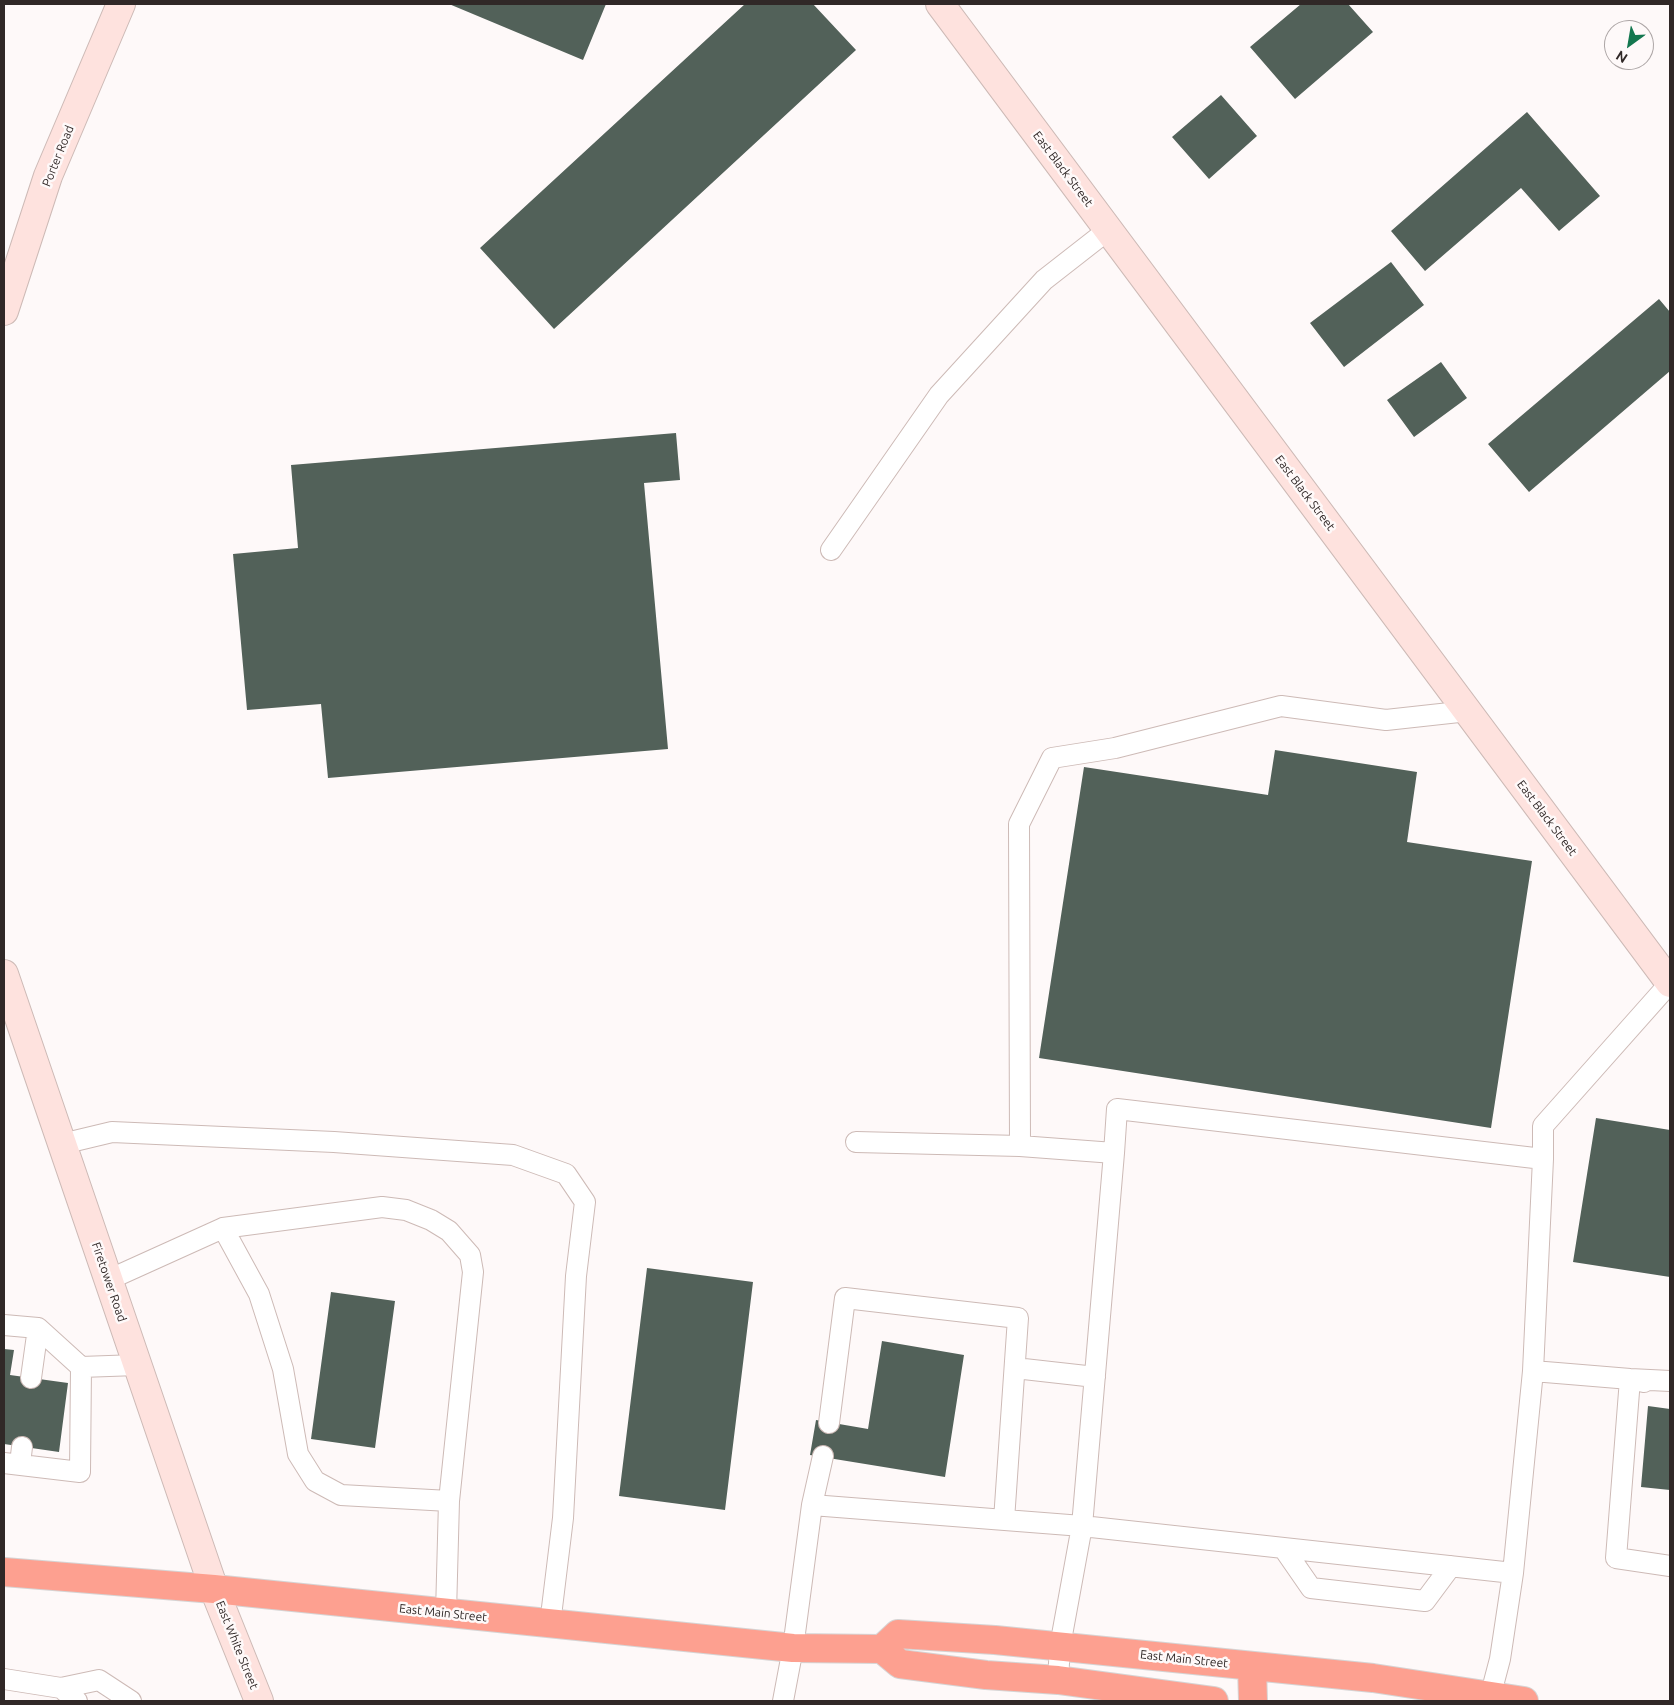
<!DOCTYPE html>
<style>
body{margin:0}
#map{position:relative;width:1674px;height:1705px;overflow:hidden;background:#fef9f9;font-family:Ubuntu,sans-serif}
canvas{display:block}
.frame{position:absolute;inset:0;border:5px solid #302827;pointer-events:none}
.north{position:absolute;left:1604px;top:20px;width:50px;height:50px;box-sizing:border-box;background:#fef9f9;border:1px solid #aca5a5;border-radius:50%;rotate:212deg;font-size:14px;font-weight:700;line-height:20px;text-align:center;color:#302827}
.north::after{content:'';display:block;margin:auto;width:18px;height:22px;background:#13774f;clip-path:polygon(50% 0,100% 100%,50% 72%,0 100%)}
</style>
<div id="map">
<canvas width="1674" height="1705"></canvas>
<div class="frame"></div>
<div class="north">N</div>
</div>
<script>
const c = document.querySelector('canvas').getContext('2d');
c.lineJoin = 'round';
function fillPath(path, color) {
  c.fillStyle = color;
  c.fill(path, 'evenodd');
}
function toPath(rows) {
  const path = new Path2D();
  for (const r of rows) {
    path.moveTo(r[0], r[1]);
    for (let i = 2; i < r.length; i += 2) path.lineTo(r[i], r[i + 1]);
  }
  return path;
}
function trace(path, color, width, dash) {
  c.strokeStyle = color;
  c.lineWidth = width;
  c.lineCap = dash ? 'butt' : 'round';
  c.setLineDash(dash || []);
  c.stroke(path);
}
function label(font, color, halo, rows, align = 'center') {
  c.font = font + ' Ubuntu,sans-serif';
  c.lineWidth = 5;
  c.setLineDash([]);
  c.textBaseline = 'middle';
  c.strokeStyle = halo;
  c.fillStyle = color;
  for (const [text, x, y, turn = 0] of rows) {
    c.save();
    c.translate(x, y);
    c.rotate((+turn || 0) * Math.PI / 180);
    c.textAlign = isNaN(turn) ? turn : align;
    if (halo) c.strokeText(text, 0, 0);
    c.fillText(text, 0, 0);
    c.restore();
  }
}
fillPath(toPath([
 [449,4,606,4,583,60],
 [745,4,813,4,856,50,554,329,480,248],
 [1301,4,1348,4,1373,32,1295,99,1250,47],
 [1221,95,1257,136,1209,179,1172,137],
 [1527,112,1600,196,1559,231,1521,188,1425,271,1391,231],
 [1391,262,1424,305,1344,367,1310,323],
 [1659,299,1670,312,1670,371,1529,492,1488,444],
 [1441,362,1467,398,1414,437,1387,400],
 [676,433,680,480,644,483,668,749,328,778,321,704,247,710,233,554,298,548,291,465],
 [1275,750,1417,772,1407,842,1532,861,1491,1128,1039,1058,1084,767,1268,795],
 [1596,1118,1670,1130,1670,1277,1573,1262],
 [647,1268,753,1282,725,1510,619,1496],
 [331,1292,395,1301,375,1448,311,1439],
 [882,1341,964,1355,945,1477,810,1455,816,1420,868,1429],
 [4,1349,14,1350,10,1375,68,1383,59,1452,4,1444],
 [1648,1406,1670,1409,1670,1490,1641,1487]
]), '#526159');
const lane = toPath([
 [831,550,939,395,1044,280,1108,230],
 [856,1142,1020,1146],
 [62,1144,112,1132,334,1142,513,1155,566,1174,585,1202,576,1276,563,1518,550,1624],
 [1114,1153,1117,1109,1543,1159],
 [223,1228,259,1294,283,1369,298,1454,315,1481,341,1495,449,1501,446,1613],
 [108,1280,223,1228,382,1207,406,1210,431,1220,449,1231,470,1255,473,1272,449,1501],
 [4,1325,38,1328,81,1367,137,1365],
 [1015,1368,1095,1377],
 [1533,1371,1543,1159,1543,1126,1670,983],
 [31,1378,38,1328],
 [1644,1382,1630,1379,1616,1558,1670,1566],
 [829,1423,845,1298,1018,1318,1004,1520],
 [4,1463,80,1472,81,1367],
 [20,1464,22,1447],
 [812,1505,1082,1526,1513,1573],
 [1284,1549,1311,1588,1425,1601,1451,1566],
 [4,1679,61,1688,77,1701],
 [1058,1680,1060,1646,1082,1526,1114,1153,1020,1146,1019,824,1052,758,1115,748,1281,706,1386,720,1468,711],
 [61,1688,99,1680,131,1701],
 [1490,1697,1500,1659,1513,1573,1533,1371,1630,1379,1670,1381],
 [783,1701,793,1648,812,1505,823,1456]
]);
const secondary = toPath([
 [940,4,1670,983],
 [4,311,48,176,121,4],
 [4,974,214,1589,259,1701]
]);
const highway = toPath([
 [4,1572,214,1589,793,1648,882,1649,900,1664,986,1675,1058,1680,1214,1701],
 [882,1649,898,1634,995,1640,1373,1678,1524,1701],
 [1252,1667,1253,1701]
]);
trace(lane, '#cdbab6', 22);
trace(secondary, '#cdbab6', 30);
trace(highway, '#d6d4d4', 30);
trace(lane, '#fff', 20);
trace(secondary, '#fee2de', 28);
trace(highway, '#fda090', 28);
label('12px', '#302827', '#fef9f9', [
 ["Porter Road",58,156,-68],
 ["East Black Street",1063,169,53],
 ["East Black Street",1305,493,53],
 ["East Black Street",1547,818,53],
 ["Firetower Road",109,1282,71],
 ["East Main Street",443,1613,6],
 ["East White Street",237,1645,68],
 ["East Main Street",1184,1659,6]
]);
</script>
